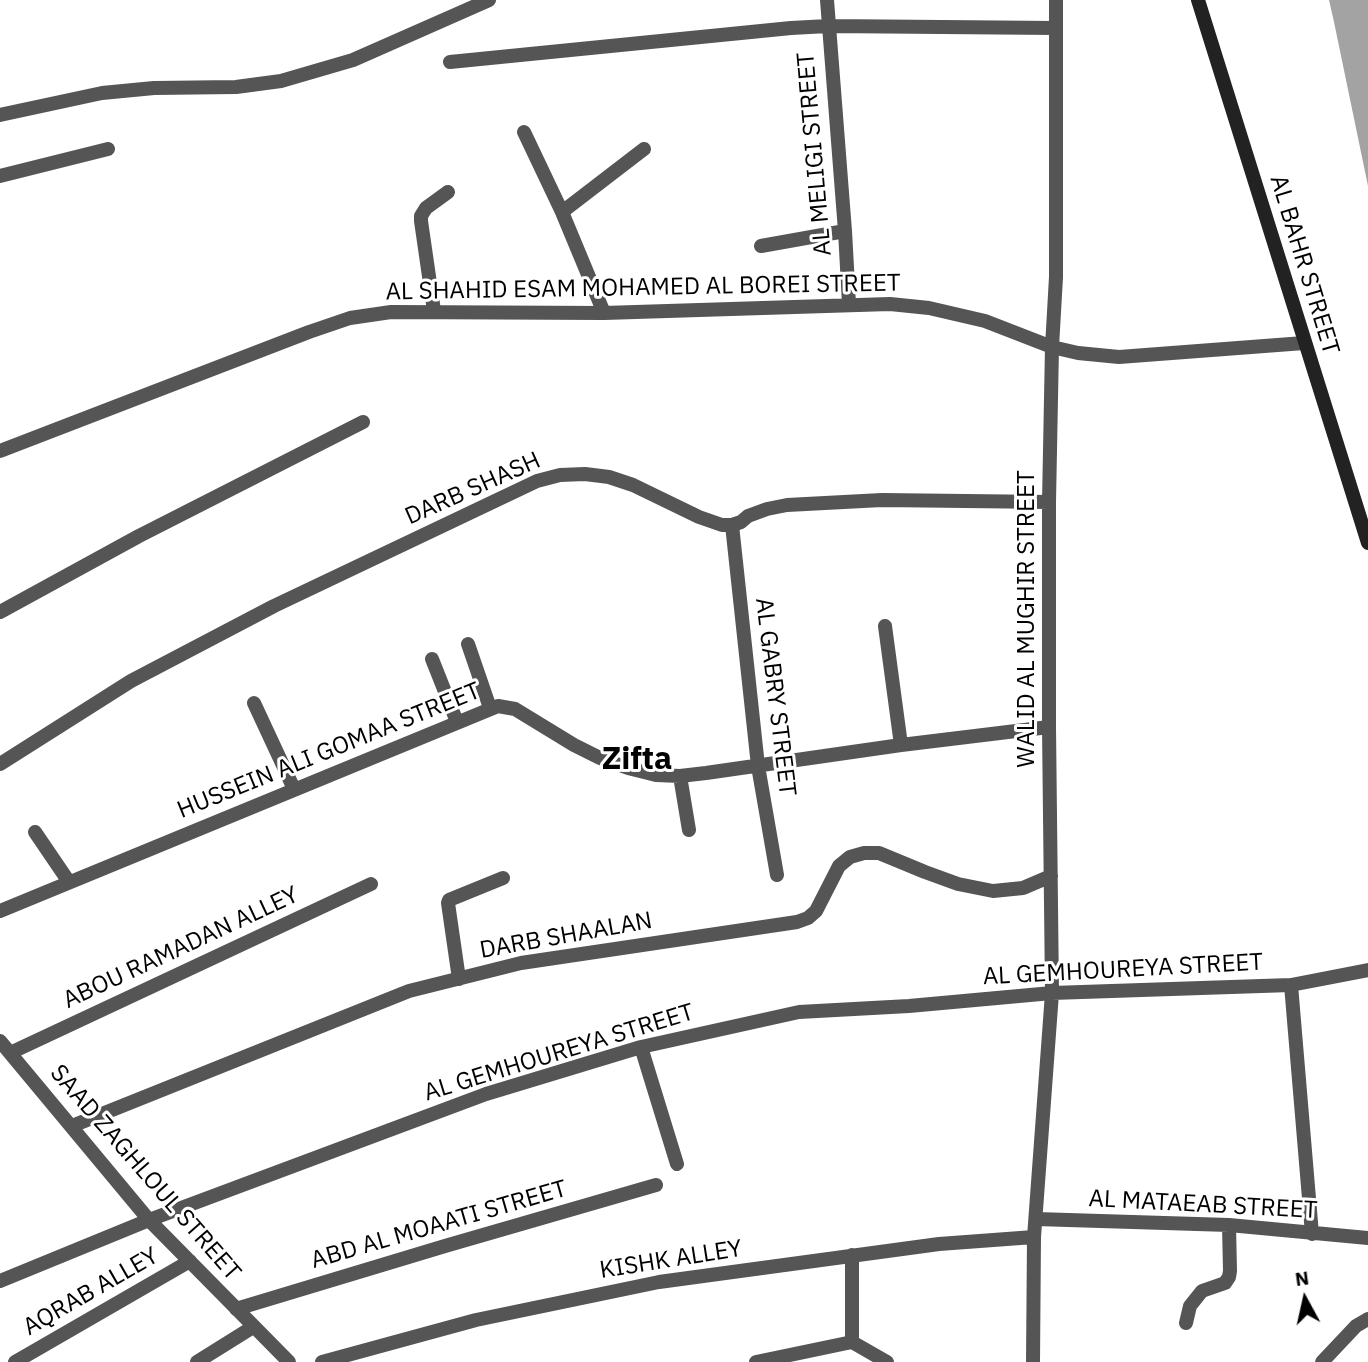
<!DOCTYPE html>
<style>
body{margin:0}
#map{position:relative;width:1368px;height:1362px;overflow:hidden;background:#fff;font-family:"IBM Plex Sans",sans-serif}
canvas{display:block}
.north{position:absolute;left:1270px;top:1264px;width:70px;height:70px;-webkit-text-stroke:5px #fff;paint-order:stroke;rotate:352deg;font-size:19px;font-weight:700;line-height:28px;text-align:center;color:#000}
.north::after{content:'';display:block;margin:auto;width:24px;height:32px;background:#000;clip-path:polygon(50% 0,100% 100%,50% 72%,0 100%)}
</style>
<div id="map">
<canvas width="1368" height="1362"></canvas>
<div class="north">N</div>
</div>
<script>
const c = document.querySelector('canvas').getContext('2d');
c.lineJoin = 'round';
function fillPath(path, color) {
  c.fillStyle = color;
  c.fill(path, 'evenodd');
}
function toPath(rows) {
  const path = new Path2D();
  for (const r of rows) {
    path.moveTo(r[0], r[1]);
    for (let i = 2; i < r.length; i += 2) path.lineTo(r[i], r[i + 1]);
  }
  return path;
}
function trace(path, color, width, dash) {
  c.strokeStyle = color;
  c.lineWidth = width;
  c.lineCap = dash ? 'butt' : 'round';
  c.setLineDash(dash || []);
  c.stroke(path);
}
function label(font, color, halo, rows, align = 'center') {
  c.font = font + ' "IBM Plex Sans",sans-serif';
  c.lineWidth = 6;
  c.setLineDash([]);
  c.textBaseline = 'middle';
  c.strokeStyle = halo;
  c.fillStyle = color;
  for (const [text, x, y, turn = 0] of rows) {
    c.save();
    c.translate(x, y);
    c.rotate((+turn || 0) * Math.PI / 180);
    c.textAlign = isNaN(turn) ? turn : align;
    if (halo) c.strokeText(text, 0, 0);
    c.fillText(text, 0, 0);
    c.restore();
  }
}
fillPath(toPath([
 [1329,0,1368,0,1368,186,1334,22]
]), '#a3a3a3');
trace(toPath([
 [827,0,845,231,849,304],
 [450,62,791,28,828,26,1055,28],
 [0,115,102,93,154,88,236,87,281,81,353,60,489,0],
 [524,132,562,212,604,313],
 [0,176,108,149],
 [562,212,644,149],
 [761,246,845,231],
 [434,311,421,221,421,216,426,208,448,192],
 [0,451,309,332,350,318,391,312,604,313,890,304,929,308,985,321,1052,347,1078,353,1119,357,1304,343],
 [732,525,758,766,777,875],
 [0,612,139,536,363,422],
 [885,626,901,745],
 [468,644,490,708],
 [432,659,457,722],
 [254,703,294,789],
 [0,764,131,681,274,606,537,481,560,475,585,474,609,477,633,485,699,517,722,525,732,525,741,522,748,516,767,509,787,505,882,500,1049,502],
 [680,776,689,830],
 [35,832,69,882],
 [0,911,498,706,515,709,574,745,600,758,628,768,656,775,680,776,706,773,901,745,1049,727],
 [459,979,448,903,449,900,503,878],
 [1291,985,1312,1234],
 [0,1041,149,1220,289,1362],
 [641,1047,677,1164],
 [10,1053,371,884],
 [72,1126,409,991,521,963,797,922,808,918,816,911,839,866,850,857,864,853,879,853,925,872,958,884,993,891,1023,888,1051,876],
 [1036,1219,1229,1225,1368,1238],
 [852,1255,852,1342],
 [0,1281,149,1220,486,1094,641,1047,799,1012,909,1006,1052,993,1291,985,1368,970],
 [236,1309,445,1246,656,1185],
 [1186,1323,1190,1306,1202,1291,1225,1283,1229,1277,1230,1271,1229,1225],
 [15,1362,190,1261],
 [197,1362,253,1327],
 [322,1362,476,1320,659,1282,939,1244,1034,1237],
 [756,1362,852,1342,887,1362],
 [1033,1362,1034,1237,1052,993,1049,727,1049,502,1052,347,1056,277,1056,0],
 [1322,1362,1356,1326,1368,1319]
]), '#555', 14);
trace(toPath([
 [1198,0,1368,543]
]), '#222', 14);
label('24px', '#000', '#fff', [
 ["AL MELIGI STREET",815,154,-95],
 ["AL BAHR STREET",1304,265,73],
 ["AL SHAHID ESAM MOHAMED AL BOREI STREET",643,288,-1],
 ["DARB SHASH",473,489,-24],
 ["WALID AL MUGHIR STREET",1027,619,-90],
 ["AL GABRY STREET",775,697,83],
 ["HUSSEIN ALI GOMAA STREET",329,751,-22],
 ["DARB SHAALAN",566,936,-10],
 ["ABOU RAMADAN ALLEY",181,948,-25],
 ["AL GEMHOUREYA STREET",1123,970,-3],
 ["AL GEMHOUREYA STREET",559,1053,-17],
 ["SAAD ZAGHLOUL STREET",145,1173,49],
 ["AL MATAEAB STREET",1203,1205,3],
 ["ABD AL MOAATI STREET",439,1225,-16],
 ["KISHK ALLEY",671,1260,-9],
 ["AQRAB ALLEY",91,1292,-30]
]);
label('bold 32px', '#000', '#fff', [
 ["Zifta",637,760]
]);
</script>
